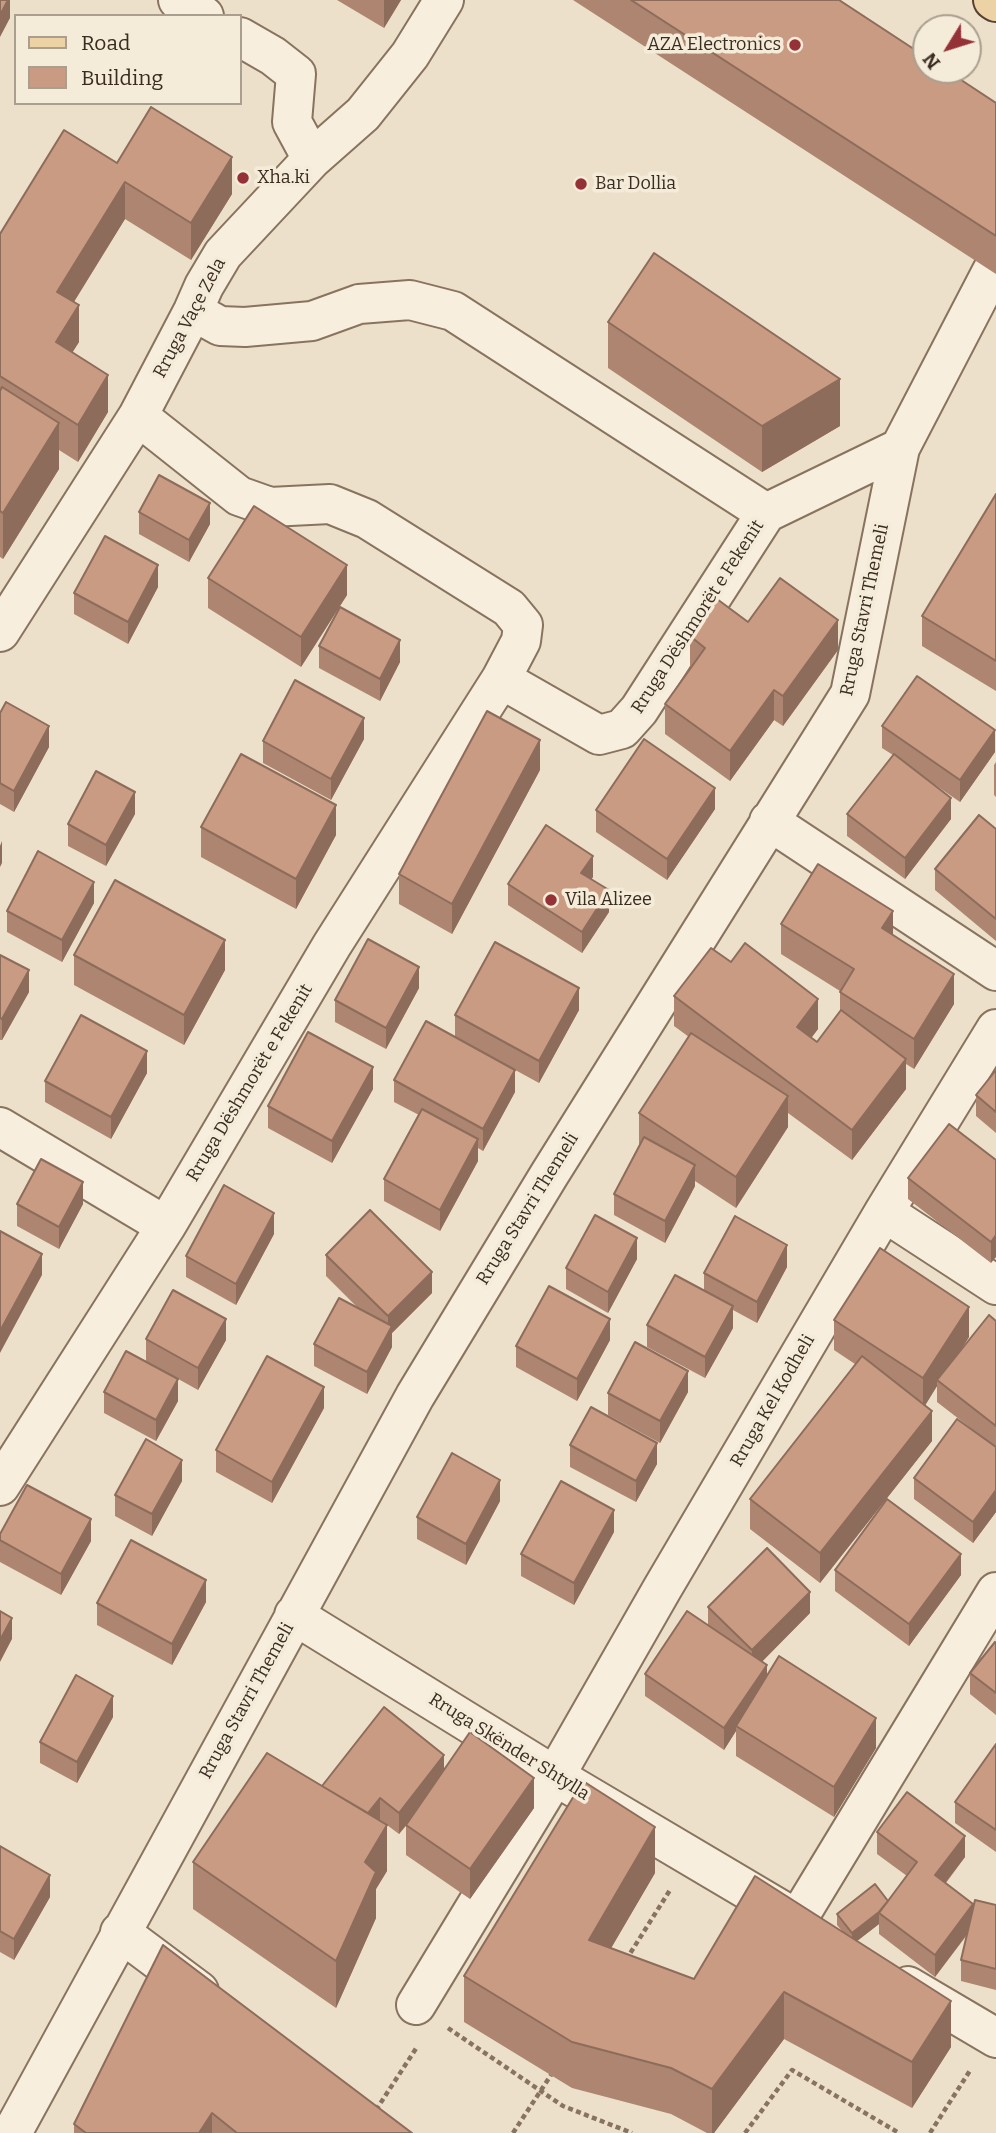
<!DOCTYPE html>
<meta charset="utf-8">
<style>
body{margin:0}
#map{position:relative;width:996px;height:2133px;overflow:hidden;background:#ede0ca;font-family:Bitter,serif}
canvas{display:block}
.legend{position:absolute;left:14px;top:14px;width:228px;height:91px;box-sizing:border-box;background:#f4ebd9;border:2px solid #aa9f8f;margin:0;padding:9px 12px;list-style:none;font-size:21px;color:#3a2c21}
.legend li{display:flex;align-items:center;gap:14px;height:35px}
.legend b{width:35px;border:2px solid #aa9f8f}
.north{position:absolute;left:912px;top:14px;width:70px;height:70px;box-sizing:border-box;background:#f4ebd9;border:2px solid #aa9f8f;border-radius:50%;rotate:232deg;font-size:19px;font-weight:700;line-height:28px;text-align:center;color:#3a2c21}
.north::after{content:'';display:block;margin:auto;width:24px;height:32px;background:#943238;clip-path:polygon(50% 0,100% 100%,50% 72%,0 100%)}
</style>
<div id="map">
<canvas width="996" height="2133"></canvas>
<ul class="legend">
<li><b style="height:9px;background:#edd2a5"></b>Road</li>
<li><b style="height:19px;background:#c99b82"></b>Building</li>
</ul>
<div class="north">N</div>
</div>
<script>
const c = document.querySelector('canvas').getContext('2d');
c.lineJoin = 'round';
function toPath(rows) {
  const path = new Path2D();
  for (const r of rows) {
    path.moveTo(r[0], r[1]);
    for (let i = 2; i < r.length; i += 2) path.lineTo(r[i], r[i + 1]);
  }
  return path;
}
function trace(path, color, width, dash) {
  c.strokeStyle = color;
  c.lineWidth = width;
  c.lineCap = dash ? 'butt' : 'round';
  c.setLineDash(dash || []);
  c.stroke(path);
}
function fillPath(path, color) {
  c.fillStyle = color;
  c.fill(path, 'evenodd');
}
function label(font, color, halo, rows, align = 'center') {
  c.font = font + ' Bitter,serif';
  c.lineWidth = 7;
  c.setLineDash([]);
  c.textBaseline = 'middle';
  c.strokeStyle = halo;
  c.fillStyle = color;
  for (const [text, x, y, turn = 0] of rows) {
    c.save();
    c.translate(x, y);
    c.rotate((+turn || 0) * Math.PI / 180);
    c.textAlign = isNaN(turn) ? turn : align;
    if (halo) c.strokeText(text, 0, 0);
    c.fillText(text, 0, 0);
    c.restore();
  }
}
const minor = toPath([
 [178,0,204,16],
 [240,37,273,56,296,74,292,122,312,159],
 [193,311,220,326,245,327,312,321,359,304,410,300,453,311,766,513],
 [0,632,138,416,193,311,204,286,223,254,312,159,363,114,410,55,444,0],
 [501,679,599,735,622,729,639,710,766,513,900,448],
 [769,821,996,971],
 [0,1127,166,1226],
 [884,1212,996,1285],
 [0,1486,166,1226,332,945,501,679,521,641,523,625,509,608,367,519,330,504,270,507,239,496,138,416],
 [294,1615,555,1776,793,1917],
 [797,1920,996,1592],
 [120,1932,199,1991],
 [908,1986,996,2038],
 [416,2005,555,1776,662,1589,884,1212,996,1029],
 [12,2133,415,1396,549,1175,850,694,900,448,992,271]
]);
const major = toPath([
 [993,0,996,2]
]);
trace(minor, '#88735f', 42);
trace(major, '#574132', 42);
trace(toPath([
 [626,1960,670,1890],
 [448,2028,563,2106,632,2133],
 [376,2110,417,2047],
 [513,2133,551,2075],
 [745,2133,792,2070,899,2133],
 [930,2133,971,2069]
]), '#88735f', 4.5, [5, 3.5]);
trace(minor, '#f8eedd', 38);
trace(major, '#edd2a5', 38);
fillPath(toPath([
 [337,0,401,0,384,28],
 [573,0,839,0,996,103,996,274],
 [117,163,232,194,191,260,125,219,74,302,79,342,72,352,108,412,78,462,59,450,59,469,3,559,0,557,0,234],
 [608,322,840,426,762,472,608,368],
 [996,494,996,691,922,646,922,616],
 [139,512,210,524,189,562,139,534],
 [208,578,347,595,301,667,208,608],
 [158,587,128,644,74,614,74,593],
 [748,622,838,650,783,726,774,720,730,781,665,734,665,704,691,668,690,666,690,636],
 [319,646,400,662,380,701,319,668],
 [0,713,49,747,14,812,0,804],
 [882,726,995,752,960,802,928,780,951,819,905,879,847,836,847,814,893,755,882,748],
 [364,739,331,800,263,763,263,741],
 [996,762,996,797,994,795,994,765],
 [540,770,452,934,399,904,399,874],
 [715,809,667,880,596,832,596,810],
 [135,814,106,866,68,846,68,824],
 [201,827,336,835,296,909,201,857],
 [996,829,996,941,935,890,935,869],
 [593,877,591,879,609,912,582,953,508,905,508,884],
 [94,903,62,962,7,932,7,911],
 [781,924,893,935,954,1004,914,1069,906,1064,906,1089,852,1160,788,1113,788,1127,736,1208,695,1181,695,1186,665,1243,614,1215,614,1194,640,1144,639,1144,639,1113,689,1037,674,1026,674,996,818,1029,811,1038,817,1042,840,1011,840,991,781,954],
 [0,955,29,992,2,1040,0,1040],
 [74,955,225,970,184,1045,74,985],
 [419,988,386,1049,335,1022,335,1000],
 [579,1010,539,1083,455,1037,455,1015],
 [996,1070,996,1133,976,1116,976,1095],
 [147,1073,111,1139,45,1102,45,1081],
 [394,1080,515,1092,483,1151,478,1148,478,1161,440,1231,384,1201,384,1179,419,1115,394,1102],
 [373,1089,332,1163,268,1128,268,1106],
 [996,1160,991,1263,908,1199,908,1178],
 [17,1204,83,1204,59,1249,17,1226],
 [274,1234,236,1305,186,1277,186,1256],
 [326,1255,432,1293,392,1333,392,1347,367,1394,314,1366,314,1344,357,1307,326,1276],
 [637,1259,608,1313,566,1289,566,1268],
 [787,1267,757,1323,733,1310,733,1328,705,1378,647,1347,647,1325,704,1291,704,1273],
 [834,1320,969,1337,958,1355,996,1321,996,1512,973,1543,914,1499,914,1478,990,1443,937,1402,937,1386,925,1405,932,1441,820,1583,750,1529,750,1499,855,1364,834,1350],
 [146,1339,226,1340,198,1390,146,1361],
 [610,1340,577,1401,516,1367,516,1346],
 [104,1392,178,1401,156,1441,104,1413],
 [688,1392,660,1443,608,1415,608,1393],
 [324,1408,272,1503,216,1472,216,1450],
 [570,1445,657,1464,636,1502,570,1467],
 [182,1481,152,1536,115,1516,115,1495],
 [500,1501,466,1565,417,1539,417,1517],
 [614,1532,574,1605,521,1576,521,1554],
 [0,1534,91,1541,61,1595,0,1562],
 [835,1570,961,1575,909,1646,835,1591],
 [206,1602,172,1665,97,1625,97,1603],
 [708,1607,810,1613,762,1661,767,1676,876,1748,834,1817,736,1756,736,1731,724,1750,645,1696,645,1674,708,1625],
 [996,1643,996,1715,970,1694,970,1673],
 [113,1717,77,1783,40,1763,40,1742],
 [996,1744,996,1852,955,1823,955,1802],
 [444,1770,534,1808,470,1899,406,1855,406,1826,399,1834,387,1825,387,1871,376,1889,376,1918,336,2008,193,1909,193,1862,322,1786],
 [877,1832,965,1857,946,1883,973,1904,996,1905,996,1990,961,1981,961,1960,967,1935,935,1977,879,1934,879,1924,857,1941,951,2047,912,2108,784,2039,714,2133,707,2133,671,2114,572,2088,464,2022,464,1976,655,1873,611,1948,694,1979,842,1931,837,1925,837,1914,888,1901,907,1876,877,1854],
 [0,1846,50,1897,14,1960,0,1952],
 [163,1945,412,2133,74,2133,74,2124]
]), '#ad8570');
fillPath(toPath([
 [8,0,10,0,10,18,0,37,0,15],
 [384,0,401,0,384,28],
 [232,157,232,194,191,260,191,223],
 [125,182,125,219,57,329,57,292],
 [79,305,79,342,56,379,56,342],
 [108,375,108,412,78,462,78,425],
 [840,379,840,426,762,472,762,426],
 [59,423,59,469,3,559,3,513],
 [210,503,210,524,189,562,189,540],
 [158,565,158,587,128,644,128,622],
 [347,565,347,595,301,667,301,637],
 [838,620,838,650,783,726,783,696],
 [400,640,400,662,380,701,380,679],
 [774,690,774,720,730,781,730,751],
 [364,718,364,739,331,800,331,779],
 [49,726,49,747,14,812,14,791],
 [995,730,995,752,960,802,960,780],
 [540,740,540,770,452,934,452,904],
 [715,788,715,809,667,880,667,859],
 [135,792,135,814,106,866,106,845],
 [951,798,951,819,905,879,905,858],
 [336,805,336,835,296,909,296,879],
 [2,841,2,863,0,867,0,846],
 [593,856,593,877,581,894,581,873],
 [94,882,94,903,62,962,62,940],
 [609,890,609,912,582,953,582,932],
 [893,911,893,942,882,928],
 [225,940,225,970,184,1045,184,1015],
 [419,967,419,988,386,1049,386,1028],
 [29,970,29,992,2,1040,2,1019],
 [954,974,954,1004,914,1069,914,1039],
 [579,988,579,1010,539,1083,539,1061],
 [818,999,818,1029,797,1057,797,1027],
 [147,1051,147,1073,111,1139,111,1117],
 [906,1059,906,1089,852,1160,852,1130],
 [373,1067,373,1089,332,1163,332,1141],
 [515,1070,515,1092,483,1151,483,1129],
 [788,1096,788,1127,736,1208,736,1177],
 [478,1139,478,1161,440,1231,440,1210],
 [695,1165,695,1186,665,1243,665,1221],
 [83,1182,83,1204,59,1249,59,1227],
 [274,1213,274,1234,236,1305,236,1284],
 [996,1235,996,1257,991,1263,991,1242],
 [637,1238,637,1259,608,1313,608,1292],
 [787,1245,787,1267,757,1323,757,1302],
 [42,1254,42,1275,0,1353,0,1331],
 [432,1272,432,1293,392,1333,392,1347,367,1394,367,1372,388,1333,388,1316],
 [733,1306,733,1328,705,1378,705,1357],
 [969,1307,969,1337,940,1382,937,1380,937,1386,923,1409,923,1378],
 [226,1319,226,1340,198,1390,198,1368],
 [610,1319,610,1340,577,1401,577,1379],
 [688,1371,688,1392,660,1443,660,1421],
 [178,1379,178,1401,156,1441,156,1420],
 [324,1387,324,1408,272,1503,272,1482],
 [932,1411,932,1441,820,1583,820,1553],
 [657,1443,657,1464,636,1502,636,1481],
 [182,1460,182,1481,152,1536,152,1514],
 [500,1480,500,1501,466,1565,466,1544],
 [996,1490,996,1512,973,1543,973,1522],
 [614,1510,614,1532,574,1605,574,1583],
 [91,1519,91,1541,61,1595,61,1574],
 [961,1554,961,1575,909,1646,909,1624],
 [206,1580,206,1602,172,1665,172,1644],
 [810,1592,810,1613,752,1672,752,1650],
 [12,1618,12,1639,0,1662,0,1640],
 [767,1665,767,1686,736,1726,736,1731,724,1750,724,1728],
 [113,1696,113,1717,77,1783,77,1762],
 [876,1718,876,1748,834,1817,834,1787],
 [444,1755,444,1776,399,1834,399,1813],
 [534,1778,534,1808,470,1899,470,1869],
 [380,1798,380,1820,358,1847,358,1825],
 [387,1825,387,1871,376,1889,376,1918,336,2008,336,1961,365,1862],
 [655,1827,655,1873,589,1986,589,1940],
 [965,1836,965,1857,935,1896,935,1875],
 [50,1875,50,1897,14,1960,14,1939],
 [973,1904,973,1926,935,1977,935,1955],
 [879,1913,879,1924,852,1945,852,1933],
 [784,1992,784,2039,714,2133,712,2133,712,2089],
 [951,2001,951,2047,912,2108,912,2062],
 [212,2113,212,2133,199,2133]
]), '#8d6c5b');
const building = toPath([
 [0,0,8,0,0,15,0,0],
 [631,0,839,0,926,57,926,70,946,70,996,103,996,236,631,0],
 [151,107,232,157,191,223,125,182,57,292,79,305,56,342,108,375,78,425,0,376,0,234,64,130,117,163,151,107],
 [654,253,840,379,762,426,608,322,654,253],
 [2,387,59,423,3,513,0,511,0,391,2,387],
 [159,475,210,503,189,540,139,512,159,475],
 [996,494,996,661,922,616,996,494],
 [254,506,347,565,301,637,208,578,254,506],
 [105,536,158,565,128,622,74,593,105,536],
 [780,578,838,620,783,696,774,690,730,751,665,704,705,648,690,636,717,599,748,622,780,578],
 [340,607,400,640,380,679,319,646,340,607],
 [917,676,995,730,960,780,882,726,917,676],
 [295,680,364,718,331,779,263,741,295,680],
 [6,702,49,726,14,791,0,783,0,713,6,702],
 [487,711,540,740,452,904,399,874,487,711],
 [644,739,715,788,667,859,596,810,644,739],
 [241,754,336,805,296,879,201,827,241,754],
 [894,754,951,798,905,858,847,814,894,754],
 [96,771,135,792,106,845,68,824,96,771],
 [979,815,996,829,996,919,935,869,979,815],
 [546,825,593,856,581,873,609,890,582,932,508,884,546,825],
 [38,851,94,882,62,940,7,911,38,851],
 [818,864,893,911,882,928,954,974,914,1039,840,992,854,969,781,924,818,864],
 [115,880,225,940,184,1015,74,955,115,880],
 [368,939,419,967,386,1028,335,1000,368,939],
 [495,942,579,988,539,1061,455,1015,495,942],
 [745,943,818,999,797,1027,817,1042,841,1010,906,1059,852,1130,674,996,711,948,731,962,745,943],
 [0,955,29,970,2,1019,0,1018,0,955],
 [81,1015,147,1051,111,1117,45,1081,81,1015],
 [426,1021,515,1070,483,1129,394,1080,426,1021],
 [308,1032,373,1067,332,1141,268,1106,308,1032],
 [691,1033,788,1096,736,1177,639,1113,691,1033],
 [996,1070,996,1112,976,1095,996,1070],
 [422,1109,478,1139,440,1210,384,1179,422,1109],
 [949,1124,996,1160,996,1235,991,1242,908,1178,949,1124],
 [644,1137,695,1165,665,1221,614,1194,644,1137],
 [41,1159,83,1182,59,1227,17,1204,41,1159],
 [224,1185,274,1213,236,1284,186,1256,224,1185],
 [370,1210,432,1272,388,1316,326,1255,370,1210],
 [595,1215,637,1238,608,1292,566,1268,595,1215],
 [735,1216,787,1245,757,1302,704,1273,735,1216],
 [0,1231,42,1254,0,1331,0,1231],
 [880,1248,969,1307,923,1378,834,1320,880,1248],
 [675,1275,733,1306,705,1357,647,1325,675,1275],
 [549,1286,610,1319,577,1379,516,1346,549,1286],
 [173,1290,226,1319,198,1368,146,1339,173,1290],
 [339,1298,392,1326,367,1372,314,1344,339,1298],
 [989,1315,996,1321,996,1426,937,1380,989,1315],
 [635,1342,688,1371,660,1421,608,1393,635,1342],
 [126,1351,178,1379,156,1420,104,1392,126,1351],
 [267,1356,324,1387,272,1482,216,1450,267,1356],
 [862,1356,932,1411,820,1553,750,1499,862,1356],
 [591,1407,657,1443,636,1481,570,1445,591,1407],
 [957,1419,996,1447,996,1490,973,1522,914,1478,957,1419],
 [146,1439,182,1460,152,1514,115,1495,146,1439],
 [452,1453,500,1480,466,1544,417,1517,452,1453],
 [561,1481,614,1510,574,1583,521,1554,561,1481],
 [27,1485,91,1519,61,1574,0,1540,0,1534,27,1485],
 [887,1499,961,1554,909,1624,835,1570,887,1499],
 [131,1540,206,1580,172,1644,97,1603,131,1540],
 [767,1548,810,1592,752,1650,708,1607,767,1548],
 [0,1611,12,1618,0,1640,0,1611],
 [687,1611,767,1665,724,1728,645,1674,687,1611],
 [995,1642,996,1643,996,1693,970,1673,995,1642],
 [779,1656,876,1718,834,1787,736,1726,779,1656],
 [76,1675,113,1696,77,1762,40,1742,76,1675],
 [384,1707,444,1755,399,1813,380,1798,368,1813,322,1786,384,1707],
 [470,1732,534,1778,470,1869,406,1825,470,1732],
 [996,1744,996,1830,955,1802,996,1744],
 [267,1753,387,1825,365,1862,376,1872,336,1961,193,1862,267,1753],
 [583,1781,655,1827,589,1940,694,1979,755,1876,951,2001,912,2062,784,1992,712,2089,671,2068,572,2042,464,1976,583,1781],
 [907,1792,965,1836,935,1875,973,1904,935,1955,879,1913,917,1862,877,1832,907,1792],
 [0,1846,50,1875,14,1939,0,1931,0,1846],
 [875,1884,888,1901,879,1912,852,1933,837,1914,875,1884],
 [975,1900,996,1905,996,1969,961,1960,975,1900],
 [163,1945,412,2133,237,2133,212,2113,199,2133,86,2133,74,2124,163,1945]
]);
fillPath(building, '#c99b82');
trace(building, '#8d6c5b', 2);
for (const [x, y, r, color] of [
 [795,45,7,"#943238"],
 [243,178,7,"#943238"],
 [581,184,7,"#943238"],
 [551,900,7,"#943238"]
]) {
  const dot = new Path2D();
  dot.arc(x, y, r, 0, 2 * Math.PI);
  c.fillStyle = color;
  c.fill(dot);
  trace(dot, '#f4ebd9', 2.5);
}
label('18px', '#3a2c21', '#f4ebd9', [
 ["AZA Electronics",781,45,"right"],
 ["Xha.ki",257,178],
 ["Bar Dollia",595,184],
 ["Vila Alizee",565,900]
], 'left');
label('18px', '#3a2c21', '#f4ebd9', [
 ["Rruga Vaçe Zela",190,318,-62],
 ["Rruga Stavri Themeli",865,610,-78],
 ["Rruga Dëshmorët e Fekenit",698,617,-57],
 ["Rruga Dëshmorët e Fekenit",250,1083,-59],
 ["Rruga Stavri Themeli",528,1209,-58],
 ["Rruga Kel Kodheli",773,1401,-60],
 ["Rruga Stavri Themeli",247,1701,-61],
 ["Rruga Skënder Shtylla",509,1747,32]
]);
</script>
